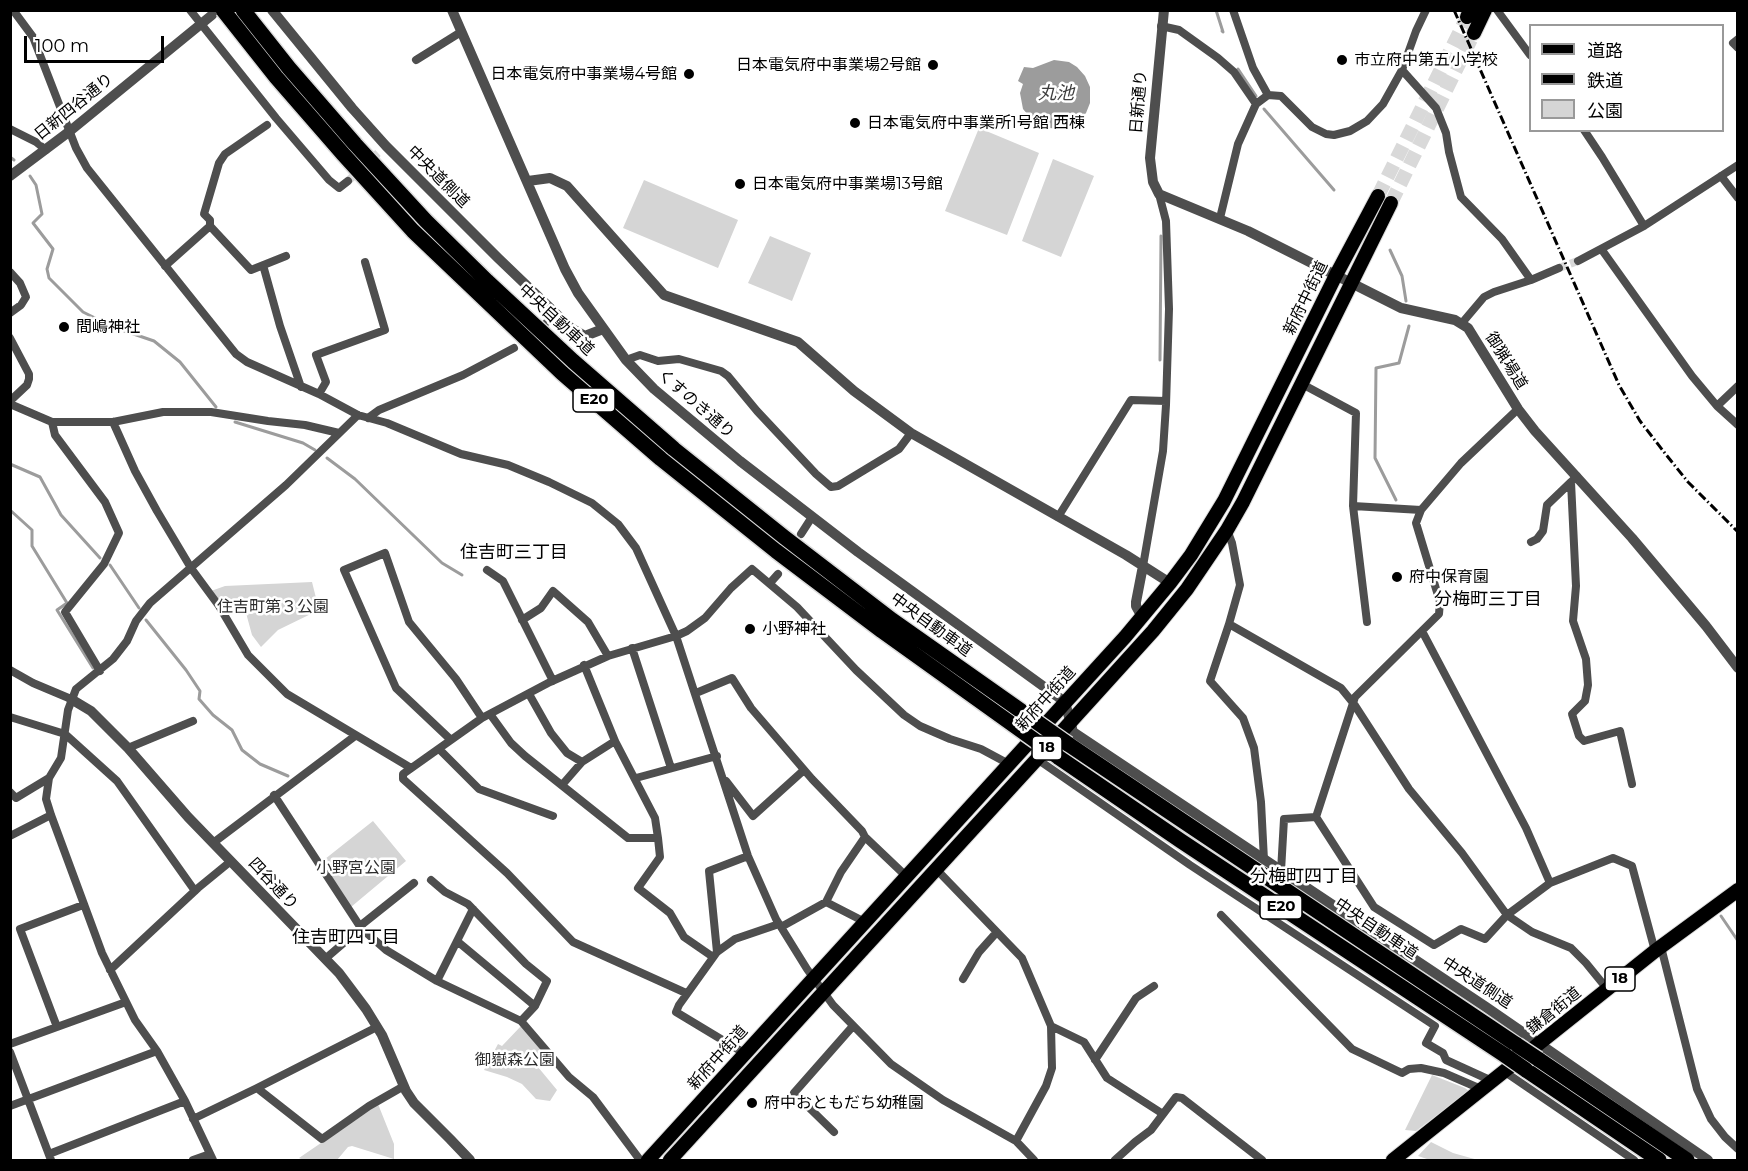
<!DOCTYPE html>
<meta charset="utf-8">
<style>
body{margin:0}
#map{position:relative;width:1748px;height:1171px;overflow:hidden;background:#fff;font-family:Montserrat,"Noto Sans JP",sans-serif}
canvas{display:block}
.frame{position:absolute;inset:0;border:12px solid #000;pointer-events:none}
.legend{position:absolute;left:1529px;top:24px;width:195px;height:108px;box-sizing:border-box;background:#fff;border:2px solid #999;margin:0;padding:8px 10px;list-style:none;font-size:18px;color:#000}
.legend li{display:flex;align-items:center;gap:12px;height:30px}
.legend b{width:30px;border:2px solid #999}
.scale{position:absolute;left:24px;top:36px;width:140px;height:27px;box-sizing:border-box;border:3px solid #000;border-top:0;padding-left:8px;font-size:18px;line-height:21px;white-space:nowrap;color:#000;-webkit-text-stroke:4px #fff;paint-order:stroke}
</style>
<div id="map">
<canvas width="1748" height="1171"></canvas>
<div class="frame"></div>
<ul class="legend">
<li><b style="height:8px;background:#000"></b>道路</li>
<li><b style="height:8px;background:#000"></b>鉄道</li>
<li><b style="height:16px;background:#d5d5d5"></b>公園</li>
</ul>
<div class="scale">100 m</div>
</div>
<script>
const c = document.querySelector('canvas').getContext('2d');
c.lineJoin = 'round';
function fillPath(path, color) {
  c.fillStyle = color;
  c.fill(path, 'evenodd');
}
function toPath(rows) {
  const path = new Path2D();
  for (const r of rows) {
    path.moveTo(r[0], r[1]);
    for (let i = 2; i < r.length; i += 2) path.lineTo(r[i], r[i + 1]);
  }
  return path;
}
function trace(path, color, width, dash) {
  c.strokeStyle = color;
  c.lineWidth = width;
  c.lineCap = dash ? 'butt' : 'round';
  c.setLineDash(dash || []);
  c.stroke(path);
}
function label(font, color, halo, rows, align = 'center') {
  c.font = font + ' Montserrat,"Noto Sans JP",sans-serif';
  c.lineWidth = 5;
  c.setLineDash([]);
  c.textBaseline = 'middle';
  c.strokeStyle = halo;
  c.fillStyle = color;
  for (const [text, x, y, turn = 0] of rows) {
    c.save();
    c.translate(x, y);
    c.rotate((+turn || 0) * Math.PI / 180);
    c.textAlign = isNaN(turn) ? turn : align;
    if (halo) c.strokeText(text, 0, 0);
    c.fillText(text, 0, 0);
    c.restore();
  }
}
fillPath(toPath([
 [979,128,1039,153,1007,235,945,211],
 [1053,159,1094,176,1061,257,1022,241],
 [644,180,738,220,718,268,623,228],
 [770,236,811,253,792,301,748,283],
 [312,582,319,610,278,630,261,647,252,635,243,602,222,609,211,591,225,586],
 [373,821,406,861,351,907,320,863],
 [521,1026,542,1051,533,1061,557,1090,550,1101,536,1099,522,1084,507,1077,484,1070,498,1044,502,1046],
 [1432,1075,1465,1088,1469,1091,1416,1131,1405,1130],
 [378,1104,394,1144,394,1159,352,1146,348,1147,337,1160,303,1160,299,1158],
 [1431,1142,1453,1153,1478,1160,1430,1160,1418,1156]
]), '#d5d5d5');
fillPath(toPath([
 [1054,60,1069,62,1077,67,1085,76,1090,87,1090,103,1086,113,1074,125,1066,129,1048,128,1034,122,1023,109,1020,93,1023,84,1018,81,1024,67,1033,68]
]), '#9c9c9c');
trace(toPath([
 [1216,10,1223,32,1222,31],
 [1238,69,1256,96],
 [1264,109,1334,190],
 [10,157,14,160],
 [30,176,36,185,42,214,33,223,53,249,47,269,49,278,83,312,113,327,154,341,180,362,216,407],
 [1390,250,1402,276,1406,301],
 [1160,360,1161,236],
 [235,422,303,443,315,450],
 [327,458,355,479,442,563,462,575],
 [10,464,40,477,61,515,100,558],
 [1396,500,1375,458,1376,368,1399,363,1409,326],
 [10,510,32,530,32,546,67,603,57,610,93,668],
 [110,565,139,608],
 [146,620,186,670,200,691,199,699,213,715,232,730,242,750,260,764,288,776],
 [1721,916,1738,941]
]), '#9c9c9c', 3);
trace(toPath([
 [348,181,378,153],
 [1559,268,1578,261]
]), '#d9d9d9', 8, [8, 4]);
trace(toPath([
 [1378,196,1467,17],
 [1391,203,1474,33]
]), '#d9d9d9', 14, [14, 7]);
const primary = toPath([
 [1467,17,1470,10],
 [1474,33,1485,10],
 [648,1160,1125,637,1170,583,1191,555,1224,501,1336,275,1378,196],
 [670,1160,1037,759,1153,631,1187,589,1227,530,1243,502,1391,203],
 [1393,1160,1655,951,1738,890]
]);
const motorway = toPath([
 [1068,744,1517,1045],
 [1058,757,1181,841,1506,1056],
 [1538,1059,1687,1160],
 [1526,1070,1659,1160]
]);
trace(primary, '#dbdbdb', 16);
trace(motorway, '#dbdbdb', 18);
trace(toPath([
 [13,10,33,37,76,148,87,168,236,354,247,362,319,394,358,415,387,423,461,454,508,465,549,482,592,503,618,524,636,548,676,636,748,856,776,919,807,969,833,1005,891,1064,943,1100,1016,1141,1034,1160],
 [190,10,276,118,329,180,339,188,348,181],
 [1233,10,1253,68,1268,95],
 [1497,10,1530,55],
 [1161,26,1179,30,1218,58,1234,72,1256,104],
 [1738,39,1733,43,1738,48],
 [416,60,461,32],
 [1402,70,1436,108,1446,133,1449,152,1461,197,1502,239,1531,280,1494,292,1484,297,1462,323],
 [10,129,36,142,46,150],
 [1584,130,1602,157,1644,226],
 [1721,176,1738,198],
 [1220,218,1238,144,1256,104,1268,95,1281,96,1312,127,1326,134,1334,135,1350,131,1367,121,1383,104,1402,70,1416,31,1426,10],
 [210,226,251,270,286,256],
 [1602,250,1692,376,1717,406,1738,425],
 [1578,261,1644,226,1738,165],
 [263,265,280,326,301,387],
 [165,266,210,226,210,220,204,214,219,163,225,154,267,125],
 [10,272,20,283,26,297,21,305,10,313],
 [1531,280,1559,268],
 [547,322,557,314],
 [10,338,29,374,29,379,27,385,10,401],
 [626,360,640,355,658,361,679,359,721,371,728,376,757,411,816,474,831,487,838,486,899,449,911,433],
 [1302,384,1356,413,1353,506,1367,622],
 [319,394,326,382,316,355,385,330,365,262],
 [10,404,52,422,113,422,163,412,211,412,268,421,305,425,339,433],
 [1717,406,1738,386],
 [368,418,379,410,463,375,514,348],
 [52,422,55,435,105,502,119,533,104,564,65,612,100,671],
 [113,422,135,471,157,511,191,568,219,606,248,655,287,694,411,768],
 [1577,476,1571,482,1576,586,1573,621,1586,659,1588,685,1585,701,1572,714,1579,736,1584,741,1620,731,1632,784],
 [1353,506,1421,510],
 [1058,517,1131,400,1166,401],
 [1227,530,1232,543,1240,585,1229,624,1341,688,1354,704,1409,789,1462,853,1507,915,1532,932,1571,948,1586,963,1608,990],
 [801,534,812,517],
 [1531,542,1537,539,1543,531,1547,505,1571,482],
 [1143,566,1163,451,1166,405,1169,309,1166,221,1159,194],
 [487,570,503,581,553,681],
 [770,583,778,574],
 [522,620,541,608,553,591,588,622,608,656],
 [1229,624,1210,681,1243,718,1254,748,1261,802,1264,860],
 [1422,631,1526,828,1550,883],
 [632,648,671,768],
 [584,665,615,741,655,818,658,838],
 [10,670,33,683,71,699],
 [696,693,732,678,751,708,812,779,862,831,865,837,907,877],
 [529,694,551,733,567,753,582,762],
 [490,714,511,743,525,756,628,838,658,838,660,857,638,888,670,913,684,937,713,957],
 [10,717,65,734,117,781,195,891],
 [451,740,396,688,344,570,385,553,409,622,456,679,482,718],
 [128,748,193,721],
 [439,749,479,789,553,816],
 [1037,759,1190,865,1435,1026,1426,1043,1443,1053,1446,1060,1492,1081],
 [636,778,717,756],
 [726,781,753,816,804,770],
 [562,785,582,762,615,741],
 [10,792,16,798,49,778],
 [274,795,361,928,386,950,437,981,521,1021,569,1077,593,1097,640,1160],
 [1316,817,1355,697,1439,614,1440,602,1416,523,1421,510,1461,463,1518,409],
 [10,836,51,815],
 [213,843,355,736],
 [937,870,1022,958,1051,1026,1052,1068,1046,1086,1016,1141],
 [1281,871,1284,819,1316,817,1374,907,1434,945,1461,929,1485,939,1507,915,1550,883,1613,858,1632,866,1655,951],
 [431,880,445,892,468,904,526,964,547,981,535,1006],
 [826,902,841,872,865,837],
 [1221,915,1352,1049,1402,1073,1409,1069,1421,1068,1444,1073,1481,1089],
 [360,926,414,883],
 [781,927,826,902,865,922],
 [457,941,535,1006,521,1021],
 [1661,947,1697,1089,1711,1119,1725,1137,1738,1149],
 [717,952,709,871,748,856],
 [325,959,361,928],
 [110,970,198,888,231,861],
 [963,979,979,952,996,933],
 [437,981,473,909],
 [686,993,573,942,507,873,403,779,403,774,482,718,550,682,608,656,676,636,687,631,705,618,731,588,752,569,797,607,856,670,904,715,920,726,950,739,981,749,1009,764],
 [1051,1026,1084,1042,1107,1078,1163,1114],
 [57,1027,20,929,83,905],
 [10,1044,126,1002],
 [10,1052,51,1160],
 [744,1053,676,1012,679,1005,717,952,735,939,779,924],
 [1095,1060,1136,998,1154,986],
 [1505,1072,1634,1160],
 [257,1088,377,1027],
 [10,1106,157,1051],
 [193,1119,257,1088,322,1139,369,1106,404,1086],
 [834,1132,794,1093,853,1026],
 [49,1154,185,1101],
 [193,1160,210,1154],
 [213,1160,185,1101,157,1051,135,1020,102,953,51,815,46,799,49,778,61,758,68,710,76,689,113,659,127,641,136,621,150,603,286,485,358,415],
 [1115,1160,1135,1142,1151,1130,1176,1097,1182,1098,1262,1160]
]), '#4e4e4e', 8);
trace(toPath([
 [272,10,352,108,386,146,498,258,571,328,585,336,603,329],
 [452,10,565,269,578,293,626,360,654,389,740,461,858,552,1065,702,1073,732,1486,1007,1708,1160],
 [1164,10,1150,158,1153,182,1159,194,1248,231,1401,308,1455,320,1468,328,1518,409,1535,431,1632,538,1706,626,1738,668],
 [10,176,70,131,212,15],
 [528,181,550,178,567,186,664,295,798,342,854,391,911,433,1126,555,1170,583],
 [1142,617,1136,606,1136,602,1143,566],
 [71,699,91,711,128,748,188,817,339,973,366,1009,382,1035,406,1091,414,1103,450,1139,470,1160]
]), '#4e4e4e', 10);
trace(primary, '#000', 14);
trace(motorway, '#000', 15);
trace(toPath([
 [1454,10,1619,385,1640,421,1664,452,1688,482,1738,532]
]), '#000', 3, [9, 3, 1.5, 3]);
const motorwayBridge = toPath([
 [223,10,276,77,343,154,413,231,562,373,661,459,776,551,882,631,1058,757],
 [243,10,289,68,355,144,426,221,487,281,573,361,674,449,784,537,892,620,1068,744],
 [1517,1045,1538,1059],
 [1506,1056,1526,1070]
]);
trace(motorwayBridge, '#dbdbdb', 18, []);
trace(motorwayBridge, '#000', 15);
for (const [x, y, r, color] of [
 [1342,60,6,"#000"],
 [933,65,6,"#000"],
 [689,74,6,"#000"],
 [855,123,6,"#000"],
 [740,184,6,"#000"],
 [64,327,6,"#000"],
 [1397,577,6,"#000"],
 [750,629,6,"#000"],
 [752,1103,6,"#000"]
]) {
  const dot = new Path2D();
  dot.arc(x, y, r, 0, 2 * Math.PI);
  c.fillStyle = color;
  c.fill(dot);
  trace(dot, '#fff', 2);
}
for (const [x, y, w] of [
 [594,400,42],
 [1047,748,30],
 [1281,907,42],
 [1620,979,30]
]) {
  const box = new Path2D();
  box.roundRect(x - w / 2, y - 12, w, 24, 4.5);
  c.fillStyle = '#fff';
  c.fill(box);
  trace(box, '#000', 1.5);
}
label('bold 15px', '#000', null, [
 ["E20",594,400],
 ["18",1047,748],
 ["E20",1281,907],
 ["18",1620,979]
]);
label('16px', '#000', '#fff', [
 ["市立府中第五小学校",1354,60],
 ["日本電気府中事業場2号館",921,65,"right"],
 ["日本電気府中事業場4号館",677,74,"right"],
 ["日本電気府中事業所1号館 西棟",867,123],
 ["日本電気府中事業場13号館",752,184],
 ["間嶋神社",76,327],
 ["府中保育園",1409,577],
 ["小野神社",762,629],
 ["府中おともだち幼稚園",764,1103]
], 'left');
label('16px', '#000', '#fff', [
 ["日新通り",1139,102,-85],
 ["日新四谷通り",74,107,-39],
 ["中央道側道",438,177,45],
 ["新府中街道",1306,298,-64],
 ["中央自動車道",556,320,43],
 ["御猟場道",1506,361,58],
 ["くすのき通り",696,404,41],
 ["中央自動車道",931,625,36],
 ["新府中街道",1046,699,-48],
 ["四谷通り",273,884,47],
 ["中央自動車道",1376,929,34],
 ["中央道側道",1477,983,33],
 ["鎌倉街道",1554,1011,-39],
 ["新府中街道",718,1058,-48]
]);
label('16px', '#2c2c2c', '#fff', [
 ["住吉町第３公園",273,607],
 ["小野宮公園",356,868],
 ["御嶽森公園",515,1060]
]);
label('italic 18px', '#3d3d3d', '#fff', [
 ["丸池",1056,94]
]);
label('18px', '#000', '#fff', [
 ["住吉町三丁目",514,553],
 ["分梅町三丁目",1488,600],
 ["分梅町四丁目",1304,877],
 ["住吉町四丁目",346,938]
]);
</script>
